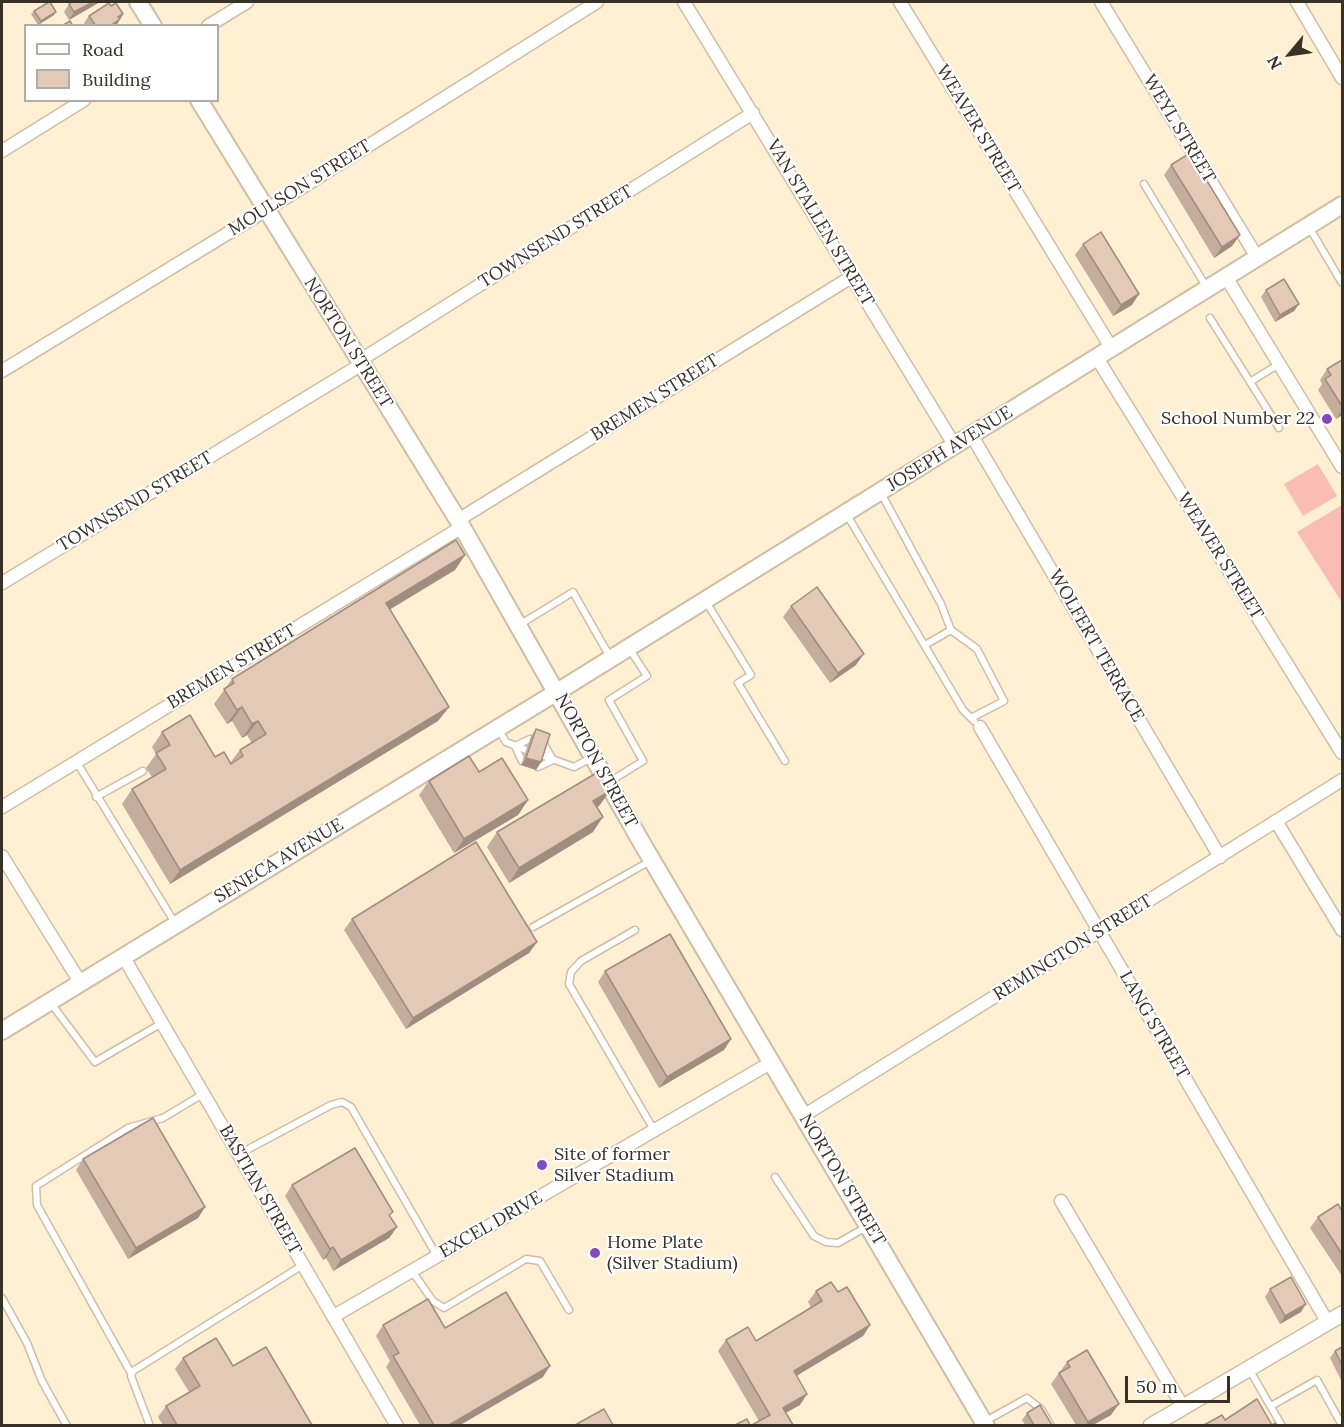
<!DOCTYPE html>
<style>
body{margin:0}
#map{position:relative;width:1344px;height:1427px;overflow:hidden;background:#ffefd3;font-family:Lora,serif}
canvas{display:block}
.frame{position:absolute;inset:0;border:3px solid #373126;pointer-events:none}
.legend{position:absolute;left:24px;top:24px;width:195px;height:78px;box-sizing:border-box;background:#fff;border:2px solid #afada8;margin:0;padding:8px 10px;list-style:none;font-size:18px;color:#373126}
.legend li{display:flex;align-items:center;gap:12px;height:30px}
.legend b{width:30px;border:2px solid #afada8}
.north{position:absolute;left:1260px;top:24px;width:60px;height:60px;-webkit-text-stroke:4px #fff;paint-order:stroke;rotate:241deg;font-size:16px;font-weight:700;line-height:24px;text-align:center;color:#373126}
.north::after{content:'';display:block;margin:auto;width:21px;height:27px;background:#373126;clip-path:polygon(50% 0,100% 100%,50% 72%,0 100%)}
.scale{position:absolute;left:1125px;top:1376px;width:105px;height:27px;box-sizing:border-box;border:3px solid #373126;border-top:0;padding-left:8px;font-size:18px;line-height:21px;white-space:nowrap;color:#373126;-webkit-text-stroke:4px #fff;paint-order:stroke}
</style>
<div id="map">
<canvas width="1344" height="1427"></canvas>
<div class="frame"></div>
<ul class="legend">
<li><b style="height:8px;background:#fff"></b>Road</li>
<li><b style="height:16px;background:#e5c9b7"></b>Building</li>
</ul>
<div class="north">N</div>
<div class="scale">50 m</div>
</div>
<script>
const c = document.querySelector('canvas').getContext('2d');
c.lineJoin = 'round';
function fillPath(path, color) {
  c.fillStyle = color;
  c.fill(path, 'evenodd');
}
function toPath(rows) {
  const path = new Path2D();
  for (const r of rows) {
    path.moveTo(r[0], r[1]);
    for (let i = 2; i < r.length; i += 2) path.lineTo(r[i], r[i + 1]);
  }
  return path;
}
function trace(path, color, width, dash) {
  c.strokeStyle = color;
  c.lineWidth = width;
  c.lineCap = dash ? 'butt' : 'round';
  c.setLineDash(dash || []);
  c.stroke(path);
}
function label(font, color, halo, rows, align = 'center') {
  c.font = font + ' Lora,serif';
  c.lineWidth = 4.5;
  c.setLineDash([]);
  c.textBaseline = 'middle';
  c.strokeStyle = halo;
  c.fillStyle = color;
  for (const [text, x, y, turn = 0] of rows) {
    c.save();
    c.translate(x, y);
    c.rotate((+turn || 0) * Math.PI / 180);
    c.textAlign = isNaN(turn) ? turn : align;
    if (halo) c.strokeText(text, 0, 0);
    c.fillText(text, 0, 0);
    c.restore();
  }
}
fillPath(toPath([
 [1318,464,1337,496,1303,516,1284,484],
 [1342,505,1342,600,1341,601,1297,532]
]), '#fabdb6');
const service = toPath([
 [1144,184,1207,288],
 [1309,227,1342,283],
 [1210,318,1279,428],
 [1250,382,1279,364],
 [881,493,941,604,951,630,977,649,1004,701,971,718],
 [847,515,963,710,974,721],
 [705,600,751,675,738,683,785,761],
 [519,625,573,592,610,657],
 [925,645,951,630],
 [498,729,506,742,526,750],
 [541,755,574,767,593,757],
 [76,761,175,923],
 [522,761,515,746,530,739],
 [538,767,553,760,544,744],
 [609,782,643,761,609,700,647,676,629,648],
 [96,797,143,771],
 [533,927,652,860],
 [635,930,581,961,571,972,569,984,654,1130],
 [50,1002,95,1062,162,1023],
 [239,1154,331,1105,342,1102,351,1107,437,1256],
 [775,1177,814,1236,826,1242,838,1243,868,1226],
 [412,1271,433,1301,444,1308,526,1259,540,1261,569,1310],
 [2,1298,27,1343,42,1381,67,1426],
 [1249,1369,1282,1426],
 [131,1373,37,1205,36,1186,128,1128,163,1118,203,1094],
 [1271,1406,1317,1380,1342,1425],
 [984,1422,1027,1398,1041,1409,1051,1426],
 [150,1426,131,1376,133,1371,303,1265]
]);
const minor = toPath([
 [684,2,955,446],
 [900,2,1112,349],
 [1101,2,1257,257],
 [1297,2,1342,78],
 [208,26,247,2],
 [2,151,84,100],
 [1226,277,1342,467],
 [1097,358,1342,753],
 [359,361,753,113],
 [2,371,266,210,597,2],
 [972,436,1220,857],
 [458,520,853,276],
 [2,583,362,364],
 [980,727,1328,1323],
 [2,807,462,527],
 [1276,821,1342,930],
 [2,856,80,982],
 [123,956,397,1426],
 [803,1116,1342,780],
 [1061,1201,1183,1407],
 [334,1316,772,1062]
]);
const tertiary = toPath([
 [1151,1426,1342,1314]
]);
const secondary = toPath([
 [138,2,153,26],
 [199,100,458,520,643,845,986,1426],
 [2,1031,557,692,1342,205]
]);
trace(service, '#cebea3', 9);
trace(minor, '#cebea3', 15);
trace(tertiary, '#cebea3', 18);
trace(secondary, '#cebea3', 20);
trace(service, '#fff', 6);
trace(minor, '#fff', 12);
trace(tertiary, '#fff', 15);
trace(secondary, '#fff', 16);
fillPath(toPath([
 [68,2,100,2,69,20,64,12,69,4],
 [111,6,123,14,116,26,86,26,84,23,89,16],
 [34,11,54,15,38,25,31,14],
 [1171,165,1240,235,1232,246,1214,258,1164,175],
 [1083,244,1132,305,1113,316,1075,255],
 [1266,290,1299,304,1294,311,1275,322,1261,297],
 [1342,360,1342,415,1336,419,1318,390,1322,384,1320,380,1327,369],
 [465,555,455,570,389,609,449,707,438,721,170,884,122,804,132,789,152,777,146,768,156,754,152,747,162,732,230,763,240,750,252,743,247,735,242,738,232,721,227,724,214,704,232,679],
 [791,606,856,665,830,683,783,617],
 [536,729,541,762,536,770,521,765,531,736],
 [479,772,528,800,518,815,454,853,419,795,429,781],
 [610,791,599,806,597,807,593,832,509,883,487,847,497,832],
 [352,919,537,942,529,953,406,1029,344,930],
 [605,971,731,1039,724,1050,659,1088,598,982],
 [83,1159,205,1207,198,1218,128,1259,76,1170],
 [292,1185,390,1216,397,1227,389,1238,333,1271,326,1258,323,1260,285,1196],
 [1342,1211,1342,1276,1310,1228,1318,1217],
 [1270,1289,1301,1312,1280,1324,1265,1297],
 [816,1291,838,1292,870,1325,863,1336,796,1376,800,1405,759,1421,718,1351,726,1340,756,1341,811,1307,808,1302],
 [383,1325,445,1328,543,1377,460,1425,420,1425,386,1367,390,1361,376,1336],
 [1342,1347,1342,1382,1330,1358,1335,1351],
 [183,1358,233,1366,312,1425,163,1425,158,1417,166,1406,189,1392,175,1369],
 [1067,1362,1111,1415,1093,1425,1076,1425,1051,1384],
 [1027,1413,1052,1425,1025,1425,1022,1420]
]), '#c5ad9d');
fillPath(toPath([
 [93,2,100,2,69,20,74,12],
 [56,12,54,15,38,25,41,21],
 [123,14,116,26,110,26,118,17],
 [1240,235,1232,246,1214,258,1222,247],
 [1139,294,1132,305,1113,316,1121,305],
 [1299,304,1294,311,1275,322,1280,315],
 [1342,410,1342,415,1336,419],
 [465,555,455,570,376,618,386,603],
 [864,654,856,665,830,683,838,673],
 [242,707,232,721,227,724,237,710],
 [449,707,438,721,170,884,180,870],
 [258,721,247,735,242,738,252,724],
 [526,758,541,762,536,770,521,765],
 [610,791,599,806,583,816,593,801],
 [528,800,518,815,454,853,464,839],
 [603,817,593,832,509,883,519,868],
 [537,942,529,953,406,1029,413,1018],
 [731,1039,724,1050,659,1088,667,1077],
 [205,1207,198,1218,128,1259,136,1248],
 [397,1227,389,1238,333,1271,341,1260],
 [333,1247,326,1258,323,1260,330,1249],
 [1306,1304,1301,1312,1280,1324,1285,1316],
 [870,1325,863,1336,786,1382,794,1371],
 [550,1366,543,1377,460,1425,449,1425],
 [807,1394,800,1405,775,1419,783,1408],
 [1119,1404,1111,1415,1093,1425,1085,1425,1088,1422]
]), '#a08d80');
const building = toPath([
 [49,2,50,2,56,12,41,21,34,11,49,2],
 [72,2,93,2,74,12,69,4,72,2],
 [109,3,111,6,116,3,123,14,118,17,120,19,110,26,96,26,89,16,109,3],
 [70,21,73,26,62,26,70,21],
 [1190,153,1240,235,1222,247,1171,165,1190,153],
 [1101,232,1139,294,1121,305,1083,244,1101,232],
 [1284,279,1299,304,1280,315,1266,290,1284,279],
 [1342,360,1342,406,1325,379,1331,375,1327,369,1342,360],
 [456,540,465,555,386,603,449,707,180,870,132,789,166,769,156,753,170,745,162,732,190,715,215,757,224,752,231,764,243,756,240,750,266,734,258,721,252,724,242,707,237,710,224,689,234,683,232,679,456,540],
 [817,587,864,654,838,673,791,606,817,587],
 [536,729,550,734,541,762,526,758,536,729],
 [469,756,479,772,502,758,528,800,464,839,429,781,469,756],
 [598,772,610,791,593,801,603,817,519,868,497,832,598,772],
 [476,842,537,942,413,1018,352,919,476,842],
 [670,934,731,1039,667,1077,605,971,670,934],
 [153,1118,205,1207,136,1248,83,1159,153,1118],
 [355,1148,393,1212,389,1215,397,1227,341,1260,333,1247,330,1249,292,1185,355,1148],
 [1338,1204,1342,1211,1342,1254,1318,1217,1338,1204],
 [1291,1277,1306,1304,1285,1316,1270,1289,1291,1277],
 [831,1282,838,1292,847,1287,870,1325,794,1371,807,1394,783,1408,793,1425,752,1425,770,1415,726,1340,748,1327,756,1341,822,1301,816,1291,831,1282],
 [506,1292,550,1366,449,1425,434,1425,393,1356,399,1353,383,1325,428,1299,445,1328,506,1292],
 [216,1338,233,1366,266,1347,312,1425,177,1425,166,1406,200,1386,183,1358,216,1338],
 [1342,1347,1342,1365,1335,1351,1342,1347],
 [1087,1350,1119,1404,1088,1422,1059,1373,1070,1367,1067,1362,1087,1350],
 [1257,1399,1272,1425,1275,1423,1276,1425,1204,1425,1222,1415,1225,1420,1257,1399],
 [1040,1405,1052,1425,1034,1425,1027,1413,1040,1405],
 [604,1409,613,1425,575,1425,604,1409],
 [747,1419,750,1425,735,1425,747,1419]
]);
fillPath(building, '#e5c9b7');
trace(building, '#a08d80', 1.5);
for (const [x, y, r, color] of [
 [1327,419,6,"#8548be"],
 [542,1165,6,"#8548be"],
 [595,1253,6,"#8548be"]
]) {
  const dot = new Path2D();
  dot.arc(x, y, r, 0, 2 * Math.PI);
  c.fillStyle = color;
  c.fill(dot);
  trace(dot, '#fff', 2);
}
label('18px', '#373126', '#fff', [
 ["WEAVER STREET",978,129,59],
 ["WEYL STREET",1179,129,59],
 ["MOULSON STREET",300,188,-32],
 ["VAN STALLEN STREET",820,223,59],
 ["TOWNSEND STREET",556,237,-32],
 ["NORTON STREET",348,343,58],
 ["BREMEN STREET",655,398,-32],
 ["JOSEPH AVENUE",950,449,-32],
 ["TOWNSEND STREET",135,502,-31],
 ["WEAVER STREET",1220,556,58],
 ["WOLFERT TERRACE",1096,646,60],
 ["BREMEN STREET",232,667,-31],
 ["NORTON STREET",596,761,61],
 ["SENECA AVENUE",279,861,-31],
 ["REMINGTON STREET",1073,948,-32],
 ["LANG STREET",1154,1025,60],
 ["NORTON STREET",842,1180,59],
 ["BASTIAN STREET",260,1190,60],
 ["EXCEL DRIVE",491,1225,-30]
]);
label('18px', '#373126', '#fff', [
 ["School Number 22",1315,419,"right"],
 ["Site of former",554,1155],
 ["Silver Stadium",554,1176],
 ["Home Plate",607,1243],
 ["(Silver Stadium)",607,1264]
], 'left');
</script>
